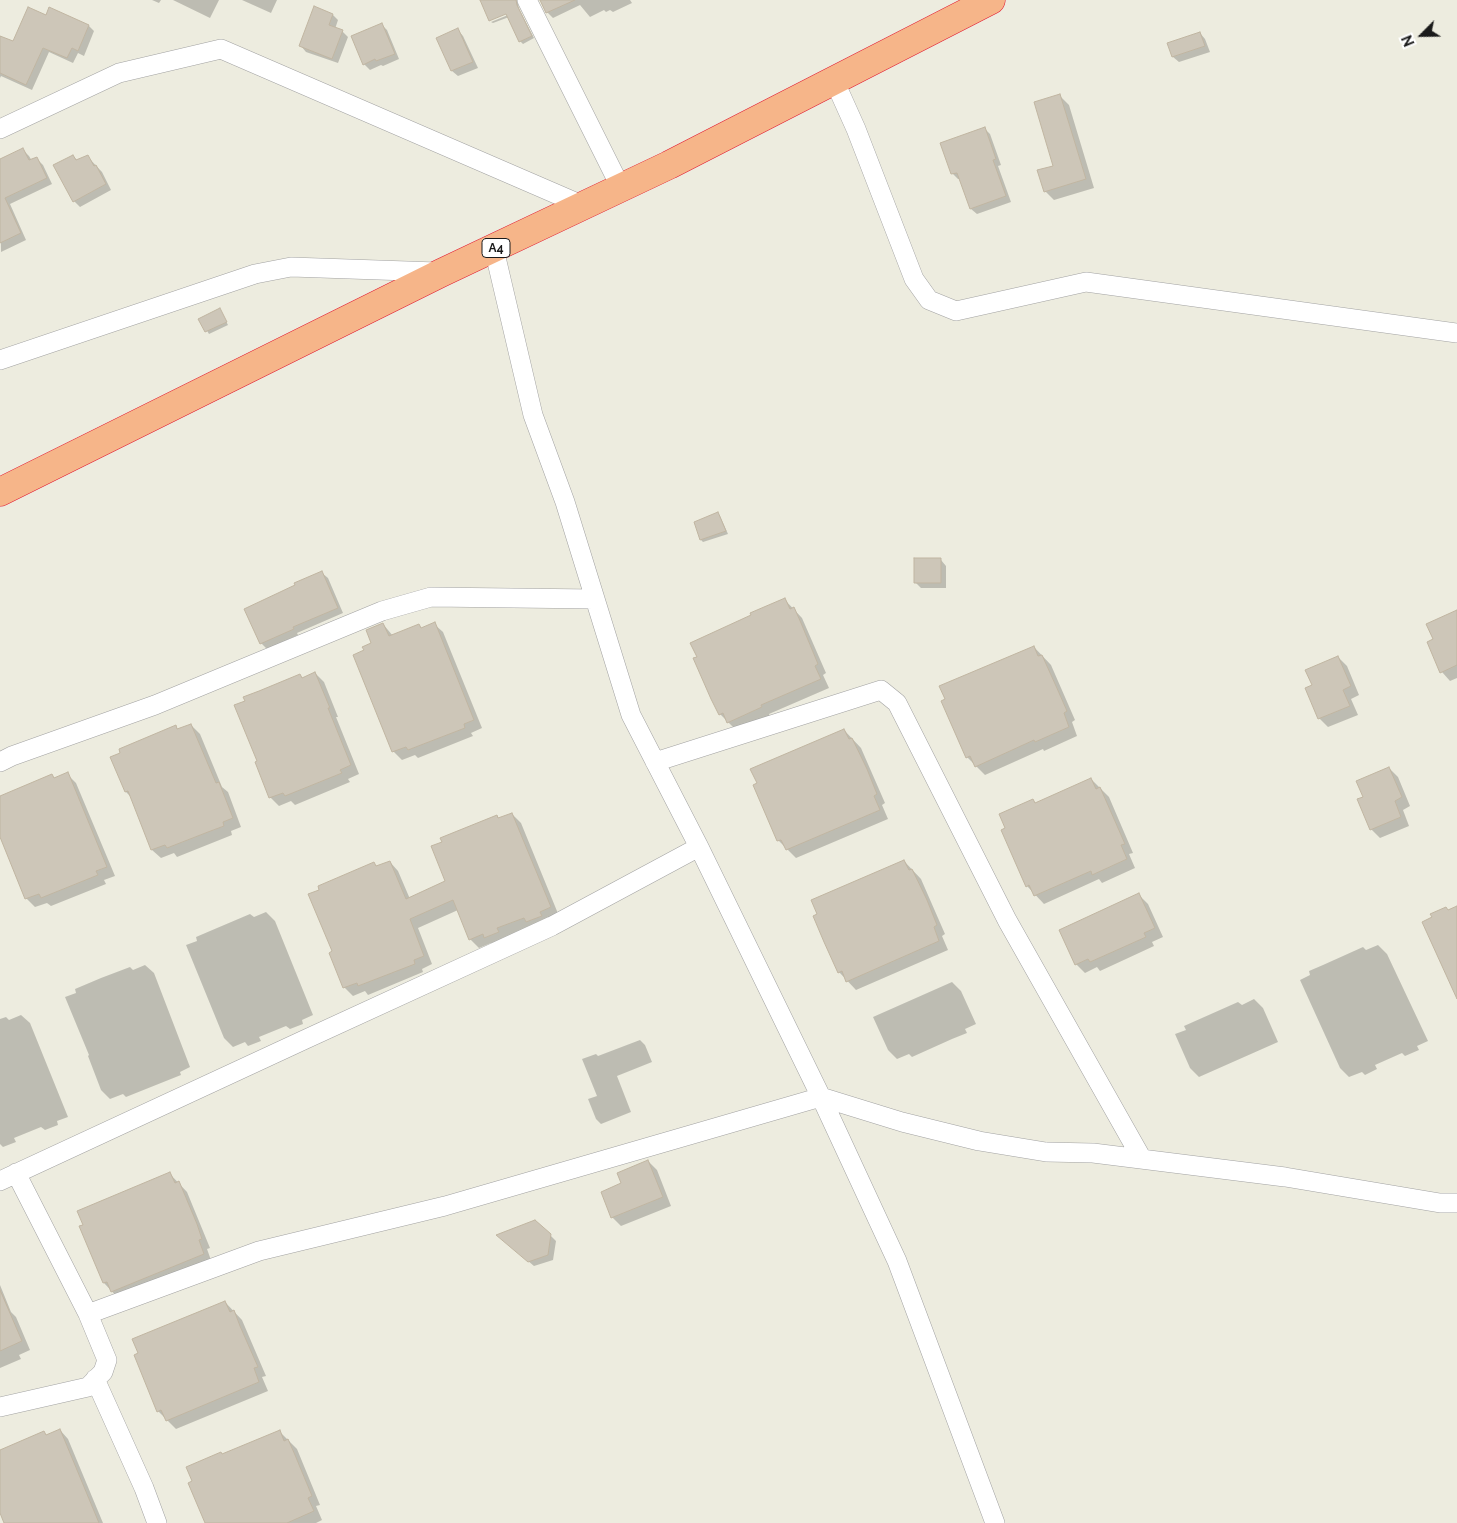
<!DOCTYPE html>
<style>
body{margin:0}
#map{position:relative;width:1457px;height:1523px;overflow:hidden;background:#edecdf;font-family:Raleway,sans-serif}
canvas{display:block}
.north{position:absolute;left:1397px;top:10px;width:50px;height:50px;-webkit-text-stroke:4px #fff;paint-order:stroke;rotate:247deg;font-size:14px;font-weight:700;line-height:20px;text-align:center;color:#1b1b1b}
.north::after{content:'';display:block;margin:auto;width:18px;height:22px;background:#1b1b1b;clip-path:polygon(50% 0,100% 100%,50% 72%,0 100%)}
</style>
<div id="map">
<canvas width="1457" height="1523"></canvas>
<div class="north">N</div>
</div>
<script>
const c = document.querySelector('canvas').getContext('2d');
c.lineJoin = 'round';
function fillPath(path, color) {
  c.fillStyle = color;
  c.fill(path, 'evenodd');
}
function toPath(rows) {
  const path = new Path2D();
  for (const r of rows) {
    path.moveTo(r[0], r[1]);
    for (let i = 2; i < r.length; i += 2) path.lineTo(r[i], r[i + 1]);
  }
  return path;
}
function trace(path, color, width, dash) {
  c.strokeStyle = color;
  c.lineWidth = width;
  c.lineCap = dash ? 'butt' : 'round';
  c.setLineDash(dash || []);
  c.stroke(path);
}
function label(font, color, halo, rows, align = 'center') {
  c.font = font + ' Raleway,sans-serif';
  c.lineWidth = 4;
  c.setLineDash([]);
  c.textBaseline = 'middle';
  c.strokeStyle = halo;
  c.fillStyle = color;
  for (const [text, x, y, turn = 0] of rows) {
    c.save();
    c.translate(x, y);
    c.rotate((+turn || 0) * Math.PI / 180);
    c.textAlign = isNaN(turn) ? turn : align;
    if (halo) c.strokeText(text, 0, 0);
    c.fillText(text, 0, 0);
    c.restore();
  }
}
fillPath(toPath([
 [152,0,161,0,159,3],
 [173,0,219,0,210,18],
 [242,0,277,0,271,13],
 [481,0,517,0,519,9,534,38,523,44,520,41,509,17,493,23,491,22,513,13],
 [541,0,630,0,632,3,613,12,610,10,606,12,604,10,590,17,580,5,553,18,547,12],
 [333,15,338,20,335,29,342,31,348,37,338,63,306,52,301,46],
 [46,17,89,26,94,31,84,56,78,53,73,63,49,52,32,90,1,76,0,78,0,37,14,43],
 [381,24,387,30,399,59,383,66,381,65,370,70,364,64],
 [458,30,463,36,478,68,458,76,452,71,438,39],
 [1200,33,1205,39,1210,52,1179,62,1173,57,1168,44],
 [1060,96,1069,105,1094,188,1054,200,1045,191,1055,167],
 [985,129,990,134,1001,165,998,166,1011,202,977,214,971,209,960,179,958,179,953,174],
 [23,150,29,156,32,161,36,158,43,165,52,184,10,204,26,240,1,252,0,160],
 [73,156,78,161,87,156,102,172,111,190,80,207,74,201],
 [220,310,228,325,209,334,200,319],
 [718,514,720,516,728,534,703,542,701,540],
 [941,560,946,566,946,588,921,588,915,582],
 [322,573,328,578,343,613,297,633,298,635,267,649,262,644,246,610],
 [785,600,802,618,826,673,823,675,829,688,769,714,770,716,737,731,720,714],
 [1457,612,1457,678,1450,681,1442,672,1435,640],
 [383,624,393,636,419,625,422,629,434,624,443,632,482,728,471,733,473,736,418,758,415,755,402,760,393,751,365,651,373,643],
 [1034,647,1051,665,1075,720,1072,722,1077,736,1044,751,1043,749,985,775,967,757],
 [1338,657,1347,666,1359,695,1351,699,1358,715,1328,727,1319,718,1313,686],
 [315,673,324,682,338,717,336,717,359,774,348,779,350,782,295,805,291,801,279,806,270,797,300,675,303,679],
 [191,725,200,734,222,787,228,792,241,827,231,831,232,835,177,857,174,853,161,858,152,850,132,798,126,792,175,727,179,730],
 [844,730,861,748,885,803,882,805,888,819,796,858,779,841],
 [1389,768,1398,777,1410,806,1403,810,1409,826,1380,838,1371,829,1365,797],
 [67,774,76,783,115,876,104,880,106,884,51,906,47,903,35,907,26,898,0,835,0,797,52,776,55,779],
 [1091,779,1109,797,1133,853,1129,854,1135,868,1102,883,1099,879,1044,904,1027,886,1033,800,1036,804],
 [512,814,521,823,559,916,494,946,491,943,479,948,470,939,458,910,418,928,432,964,422,969,423,972,368,995,365,991,353,996,344,987,334,952,374,864,377,867,390,862,398,871,410,899,447,882,496,816,500,819],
 [904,861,921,879,945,934,942,936,948,950,856,990,839,972,818,915],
 [1139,895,1148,904,1163,937,1152,942,1154,946,1126,959,1100,971,1097,967,1085,973,1076,964],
 [266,912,275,921,313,1015,302,1020,303,1024,290,1029,286,1026,259,1037,261,1041,248,1046,245,1042,233,1047,224,1038,186,945,197,941,196,937,210,931,250,914,254,917],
 [1378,945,1387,954,1428,1041,1417,1046,1419,1050,1405,1056,1402,1053,1375,1065,1377,1069,1365,1075,1362,1072,1349,1077,1340,1068,1300,980,1310,975,1309,971,1323,965,1363,947,1366,950],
 [145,965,154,973,190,1067,180,1072,181,1075,126,1097,123,1094,110,1099,101,1090,88,1056,89,1055,65,997,76,993,75,989,101,978,130,967,133,970],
 [952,982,961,991,976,1024,965,1029,967,1033,952,1039,912,1057,909,1054,897,1059,888,1050,873,1017],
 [1254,999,1263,1008,1278,1042,1199,1077,1190,1068,1175,1034,1186,1030,1184,1026,1238,1002,1242,1005],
 [21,1015,30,1023,68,1117,57,1121,58,1125,45,1130,41,1127,14,1138,16,1142,3,1147,0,1144,0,1019,6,1017,9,1020],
 [640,1040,645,1045,652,1062,617,1076,631,1112,601,1124,596,1119,588,1099,597,1096,582,1059,596,1054,598,1056],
 [648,1161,657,1170,671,1206,621,1226,612,1217,623,1184],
 [170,1174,187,1192,210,1248,207,1249,212,1263,121,1301,104,1283,84,1225],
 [550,1235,556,1241,553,1260,534,1266,503,1240],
 [0,1285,11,1312,16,1317,30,1350,19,1355,21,1359,0,1368],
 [225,1302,242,1320,266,1376,262,1377,268,1391,176,1429,158,1411],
 [60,1430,68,1439,103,1523,5,1523,0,1512,0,1451,44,1433,47,1436],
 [279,1431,297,1449,320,1505,316,1506,322,1520,316,1523,206,1523,222,1455]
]), '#0003');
const building = toPath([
 [480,0,516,0,517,5,532,36,519,42,506,14,489,21,480,0],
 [540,0,575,0,546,13,540,0],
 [314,6,333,14,329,25,343,30,332,59,299,46,314,6],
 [28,7,46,15,49,7,89,25,78,51,72,48,67,58,43,48,26,85,0,73,0,36,13,41,28,7],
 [382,23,395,54,376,61,375,59,363,65,351,36,382,23],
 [458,28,473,62,451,71,436,38,458,28],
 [1200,32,1205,46,1172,57,1167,43,1200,32],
 [1060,94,1086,179,1044,192,1037,170,1053,166,1034,102,1060,94],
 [985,127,996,159,993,160,1006,196,970,209,957,173,951,174,940,143,985,127],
 [23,148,29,160,37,157,47,178,5,198,21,233,0,243,0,159,23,148],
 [73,155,76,160,88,155,94,166,96,165,106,184,73,202,53,165,73,155],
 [220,308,227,322,205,332,198,319,220,308],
 [718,512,726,531,700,540,694,522,718,512],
 [914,558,941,558,941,583,914,583,914,558],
 [322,571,338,608,293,627,294,629,260,644,244,609,295,585,294,583,322,571],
 [785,598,790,609,794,607,801,623,818,664,815,666,821,679,761,705,762,707,727,723,723,713,719,715,711,699,693,658,697,657,690,643,751,615,750,613,785,598],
 [1457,610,1457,665,1440,673,1427,642,1433,639,1426,624,1457,610],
 [435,622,474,720,464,724,465,728,426,743,408,750,406,747,392,752,353,655,364,650,362,647,371,643,366,630,383,623,389,636,419,624,421,628,435,622],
 [1034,646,1038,656,1042,655,1056,686,1067,711,1064,713,1069,727,1035,742,1034,740,975,767,970,756,966,758,941,701,945,699,939,686,1034,646],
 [1338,656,1351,686,1343,690,1350,706,1318,719,1305,688,1312,685,1305,670,1338,656],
 [315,672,330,708,328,708,351,765,340,770,342,773,285,796,283,793,269,798,255,762,257,761,234,705,245,701,243,697,259,691,300,674,302,678,315,672],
 [191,724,216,783,219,782,233,818,223,822,224,826,208,832,167,848,165,845,151,850,128,791,125,792,110,757,120,753,119,749,176,725,177,729,191,724],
 [844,729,849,739,852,738,867,769,877,794,874,796,880,810,786,850,781,840,777,841,753,785,757,783,750,769,844,729],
 [1389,767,1402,797,1395,801,1401,817,1370,830,1357,799,1363,797,1356,781,1389,767],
 [68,772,107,867,96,871,98,875,41,898,39,894,25,899,0,837,0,796,52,774,54,778,68,772],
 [1091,778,1096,789,1100,787,1125,844,1121,845,1127,859,1092,875,1091,871,1034,896,1029,885,1026,887,1001,830,1005,828,999,814,1033,799,1035,803,1091,778],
 [512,813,551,907,540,912,542,916,526,922,524,918,497,928,499,932,484,938,483,934,469,940,453,900,410,919,424,956,414,960,415,964,358,986,357,983,343,988,329,953,332,951,308,894,319,890,318,886,374,862,376,866,390,861,406,899,445,881,431,846,442,842,440,838,497,815,498,818,512,813],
 [904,860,909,870,912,869,927,900,937,925,934,927,939,941,846,982,842,971,838,973,824,942,813,916,817,914,811,900,904,860],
 [1139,893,1155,928,1144,933,1146,937,1117,950,1090,962,1088,959,1075,965,1059,930,1139,893],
 [1457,906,1457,999,1422,922,1432,917,1430,914,1446,907,1448,910,1457,906],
 [648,1160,663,1197,611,1218,601,1192,621,1183,617,1173,648,1160],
 [170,1172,175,1183,179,1181,197,1224,202,1239,199,1240,204,1254,111,1292,107,1282,103,1283,79,1226,83,1225,77,1211,170,1172],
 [535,1220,551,1234,548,1255,528,1262,496,1235,535,1220],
 [0,1290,22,1341,0,1351,0,1290],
 [225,1301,230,1312,234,1310,240,1326,258,1367,254,1368,259,1382,166,1421,161,1410,157,1412,134,1355,138,1353,132,1339,225,1301],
 [60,1429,99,1523,4,1523,0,1513,0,1450,44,1431,46,1435,60,1429],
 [280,1430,284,1441,288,1439,295,1455,312,1496,308,1498,314,1511,287,1523,205,1523,188,1483,192,1481,186,1467,221,1452,222,1454,280,1430]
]);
fillPath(building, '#cdc6b8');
trace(building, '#c0b5a1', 1);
const minor = toPath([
 [527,0,621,188],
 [834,80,856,129,914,279,929,300,956,311,1086,282,1457,333],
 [0,129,119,73,221,49,584,206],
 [494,249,533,415,565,502,631,715,699,847,821,1097,897,1261,995,1523],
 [0,360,255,274,291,267,437,272],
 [0,762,12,756,155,705,382,611,431,597,594,599],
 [655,762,881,690,897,703,1007,920,1142,1159],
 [0,1181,306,1039,552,926,699,847],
 [88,1314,259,1251,445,1206,821,1097,902,1122,979,1141,1046,1152,1093,1153,1285,1177,1440,1203,1457,1203],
 [95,1379,144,1488,157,1523],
 [0,1407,88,1387,103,1372,107,1360,88,1314,16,1173]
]);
const trunk = toPath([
 [0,492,441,273,669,165,991,0]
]);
trace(minor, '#a2a2a2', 20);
trace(trunk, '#e01731', 29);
trace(minor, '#fff', 19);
trace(trunk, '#f6b589', 28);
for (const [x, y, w] of [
 [496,248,28]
]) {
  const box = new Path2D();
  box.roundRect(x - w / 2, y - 9.5, w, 19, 4);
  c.fillStyle = '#fff';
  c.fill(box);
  trace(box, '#1b1b1b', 1);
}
label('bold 12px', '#1b1b1b', null, [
 ["A4",496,248]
]);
</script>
